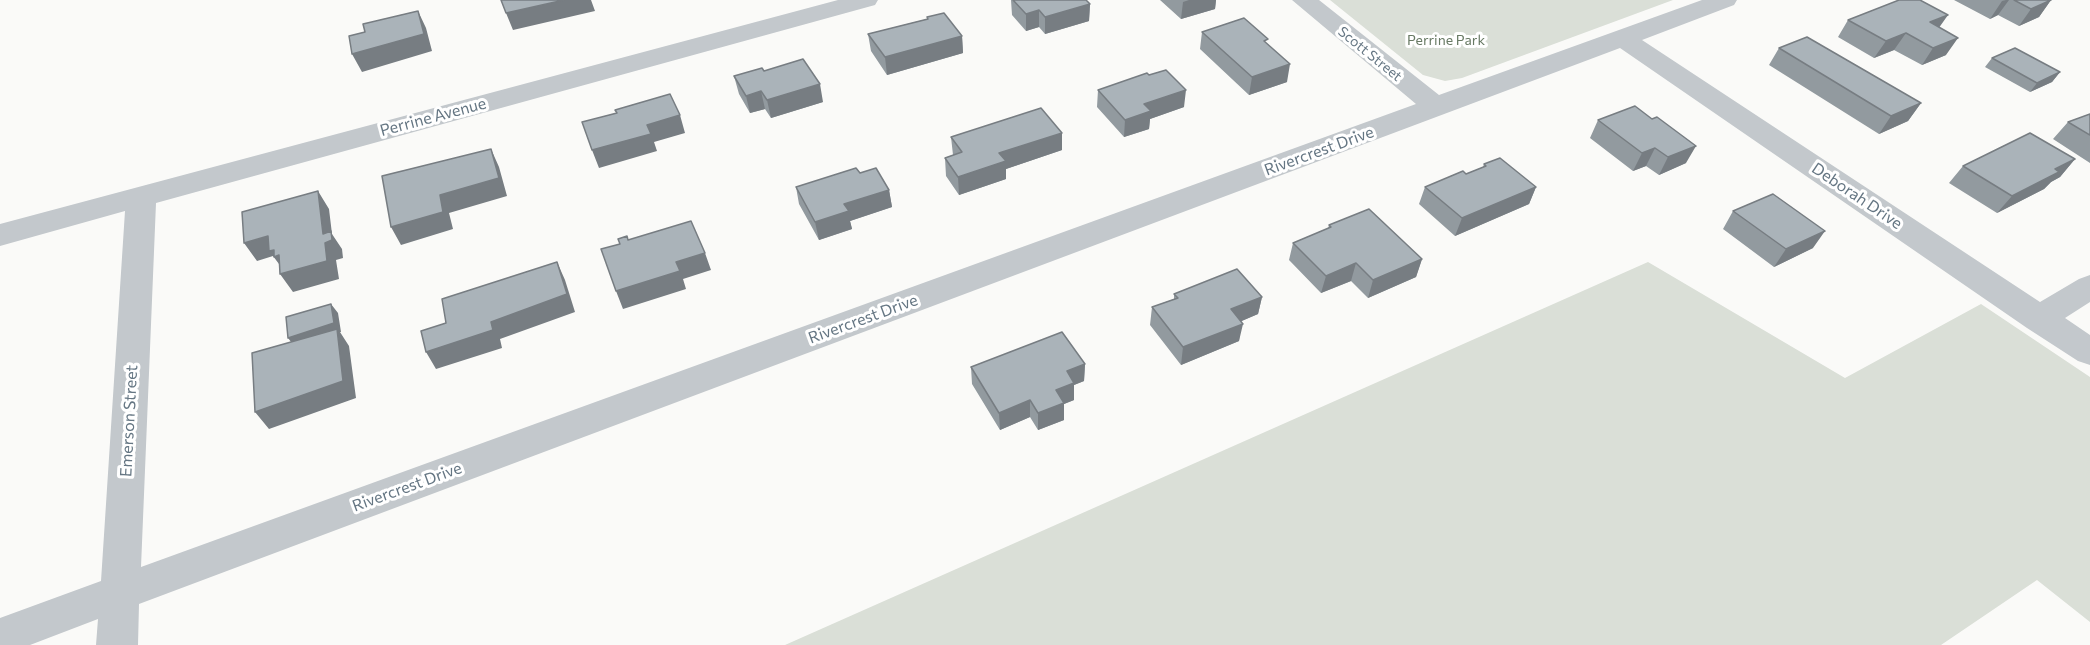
<!DOCTYPE html>
<style>
body{margin:0}
canvas{display:block;background:#fafaf8}
</style>
<canvas width="2090" height="645"></canvas>
<script>
const c = document.querySelector('canvas').getContext('2d');
c.lineJoin = 'round';
function fillPath(path, color) {
  c.fillStyle = color;
  c.fill(path, 'evenodd');
}
function toPath(rows) {
  const path = new Path2D();
  for (const r of rows) {
    path.moveTo(r[0], r[1]);
    for (let i = 2; i < r.length; i += 2) path.lineTo(r[i], r[i + 1]);
  }
  return path;
}
function trace(path, color, width, dash) {
  c.strokeStyle = color;
  c.lineWidth = width;
  c.lineCap = dash ? 'butt' : 'round';
  c.setLineDash(dash || []);
  c.stroke(path);
}
function label(font, color, halo, rows, align = 'center') {
  c.font = font + ' Commissioner,sans-serif';
  c.lineWidth = 6;
  c.setLineDash([]);
  c.textBaseline = 'middle';
  c.strokeStyle = halo;
  c.fillStyle = color;
  for (const [text, x, y, turn = 0] of rows) {
    c.save();
    c.translate(x, y);
    c.rotate((+turn || 0) * Math.PI / 180);
    c.textAlign = isNaN(turn) ? turn : align;
    if (halo) c.strokeText(text, 0, 0);
    c.fillText(text, 0, 0);
    c.restore();
  }
}
fillPath(toPath([
 [1330,0,1673,0,1462,78,1445,81,1423,75],
 [1648,262,1845,378,1981,304,2090,377,2090,622,2037,580,1941,645,785,645]
]), '#dadfd7');
fillPath(toPath([
 [838,0,878,0,875,5,156,203,141,567,1416,104,1292,0,1319,0,1439,95,1702,0,1737,0,1734,5,1642,40,2040,302,2079,279,2090,275,2090,302,2065,318,2090,335,2090,365,2078,361,2027,328,1620,48,139,604,138,645,96,645,98,619,30,645,0,645,0,618,101,581,125,211,0,246,0,224,838,0]
]), '#c3c8cc');
fillPath(toPath([
 [1011,0,1086,0,1090,4,1089,21,1045,34,1039,27,1026,31,1012,15],
 [1160,0,1216,0,1215,9,1181,19],
 [1954,0,2051,0,2039,17,2019,26,1998,15,1990,19],
 [927,17,962,36,963,53,887,75,871,51,868,34,927,19],
 [1848,20,1939,27,1946,55,1922,65,1894,50,1874,58,1838,37],
 [1202,32,1268,44,1287,82,1249,95,1200,49],
 [1779,48,1921,103,1908,121,1879,134,1769,65],
 [1992,58,2060,72,2052,82,2030,92,1985,67],
 [764,71,823,102,771,118,765,109,750,113,739,94,734,76],
 [1098,90,1184,107,1150,119,1149,129,1124,137,1097,107],
 [2090,114,2090,163,2053,139,2068,122],
 [1598,120,1686,163,1659,175,1646,166,1633,171,1590,138],
 [1062,133,1062,150,1006,169,1006,179,959,195,946,176,945,158,953,155,951,137],
 [2075,159,2060,177,2051,182,2044,189,1997,213,1949,183,1963,166],
 [1484,164,1536,187,1529,204,1455,236,1419,204,1425,187,1466,174,1483,167],
 [860,173,889,190,892,207,850,221,852,229,819,240,799,204,796,187],
 [1733,211,1813,248,1774,267,1723,229],
 [1329,225,1422,259,1416,277,1368,298,1351,281,1321,293,1289,260,1293,243,1328,229],
 [1174,294,1262,297,1258,314,1241,321,1239,341,1181,365,1150,325,1152,307,1174,299],
 [1085,364,1084,381,1074,385,1074,400,1064,404,1064,420,1038,430,1030,417,1000,430,972,384,971,367]
]), '#929a9f');
fillPath(toPath([
 [564,0,591,0,595,11,513,30,506,13],
 [1189,0,1216,0,1215,9,1181,19,1183,2],
 [2006,0,2009,0,1998,15,1990,19,2002,1],
 [2051,0,2039,17,2019,26,2031,9],
 [1090,4,1089,21,1045,34,1045,17],
 [1039,10,1039,27,1026,31,1026,14],
 [418,11,426,28,432,51,362,72,352,54],
 [1948,15,1936,32,1930,22],
 [1906,33,1894,50,1874,58,1886,41],
 [962,36,963,53,887,75,885,57],
 [1958,38,1946,55,1922,65,1933,48],
 [1290,64,1287,82,1249,95,1252,77],
 [2060,72,2052,82,2030,92,2037,83],
 [820,84,823,102,771,118,767,100],
 [1186,90,1184,107,1150,119,1149,129,1124,137,1125,120,1144,104],
 [761,91,765,109,750,113,746,96],
 [1921,103,1908,121,1879,134,1891,116],
 [680,115,685,133,654,142,657,151,599,168,592,150,647,125],
 [1062,133,1062,150,1006,169,1006,179,959,195,958,177,999,153],
 [1696,146,1686,163,1659,175,1668,157],
 [1655,148,1646,166,1633,171,1642,153],
 [491,149,499,167,507,196,449,213,453,229,401,245,391,227],
 [2075,159,2060,177,2051,182,2044,189,1997,213,2012,196,2055,169],
 [1536,187,1529,204,1455,236,1462,218],
 [889,190,892,207,850,221,852,229,819,240,815,222,844,204],
 [318,191,329,209,332,234,342,249,343,258,336,260,339,279,293,292,280,274,282,268,273,256,257,261,244,243,268,236,325,243,323,234],
 [1825,231,1813,248,1774,267,1786,249],
 [705,253,711,270,683,279,686,289,623,309,616,291,676,262],
 [1422,259,1416,277,1368,298,1373,280],
 [557,262,565,280,575,312,500,339,502,348,436,369,426,352,491,322],
 [1356,263,1351,281,1321,293,1326,276],
 [1262,297,1258,314,1228,327,1231,309],
 [331,304,338,313,341,332,340,332,349,346,356,398,269,429,255,412,295,347,288,338],
 [1243,324,1239,341,1181,365,1183,347],
 [1085,364,1084,381,1074,385,1074,400,1064,404,1064,420,1038,430,1038,413,1056,390,1067,371],
 [1030,400,1030,417,1000,430,999,413]
]), '#777d82');
const building = toPath([
 [501,0,564,0,506,13,501,0],
 [1013,0,1086,0,1090,4,1045,17,1039,10,1026,14,1013,0],
 [1899,0,1920,0,1948,15,1930,22,1958,38,1933,48,1906,33,1886,41,1848,20,1899,0],
 [2014,0,2051,0,2031,9,2014,0],
 [418,11,424,34,352,54,349,36,365,32,363,24,418,11],
 [944,13,962,36,885,57,868,34,928,19,927,17,944,13],
 [1244,18,1268,39,1264,41,1290,64,1252,77,1202,32,1244,18],
 [1807,37,1921,103,1891,116,1779,48,1807,37],
 [2015,48,2060,72,2037,83,1992,58,2015,48],
 [803,59,820,84,767,100,761,91,746,96,734,76,762,68,764,71,803,59],
 [1166,70,1186,90,1144,104,1151,111,1125,120,1098,90,1147,73,1149,75,1166,70],
 [670,94,680,115,647,125,651,134,592,150,582,122,617,113,615,110,670,94],
 [1635,106,1652,119,1657,117,1696,146,1668,157,1655,148,1642,153,1598,120,1635,106],
 [1041,108,1062,133,999,153,1006,161,958,177,945,158,962,152,951,137,1041,108],
 [2090,114,2090,135,2068,122,2090,114],
 [2030,133,2075,159,2055,169,2059,172,2012,196,1963,166,2030,133],
 [491,149,499,178,440,195,443,212,391,227,382,176,491,149],
 [1500,158,1536,187,1462,218,1425,187,1463,171,1466,174,1486,166,1484,164,1500,158],
 [856,168,860,173,876,168,889,190,844,204,849,211,815,222,796,187,856,168],
 [318,191,323,234,331,231,332,240,325,243,327,261,280,274,279,255,274,257,274,250,269,251,268,236,244,243,242,212,318,191],
 [1773,194,1825,231,1786,249,1733,211,1773,194],
 [1369,209,1422,259,1373,280,1356,263,1326,276,1293,243,1331,227,1329,225,1369,209],
 [691,221,705,253,676,262,680,271,616,291,601,249,620,244,618,239,627,236,628,240,691,221],
 [557,262,567,294,491,322,493,330,426,352,421,331,446,323,442,299,557,262],
 [1237,269,1262,297,1231,309,1243,324,1183,347,1152,307,1178,298,1174,294,1237,269],
 [331,304,334,323,288,338,286,317,331,304],
 [337,329,343,381,255,412,252,353,337,329],
 [1062,332,1085,364,1067,371,1074,383,1056,390,1064,403,1038,413,1030,400,999,413,971,367,1062,332]
]);
fillPath(building, '#aab3b9');
trace(building, '#777d82', 1.5);
label('14px', '#687a64', '#fff', [
 ["Perrine Park",1446,40]
]);
label('14px', '#657683', '#fff', [
 ["Scott Street",1370,54,39]
]);
label('16px', '#657683', '#fff', [
 ["Perrine Avenue",433,117,-15],
 ["Rivercrest Drive",1319,151,-20],
 ["Deborah Drive",1857,196,34],
 ["Rivercrest Drive",863,319,-20],
 ["Emerson Street",129,421,-87],
 ["Rivercrest Drive",407,487,-20]
]);
</script>
